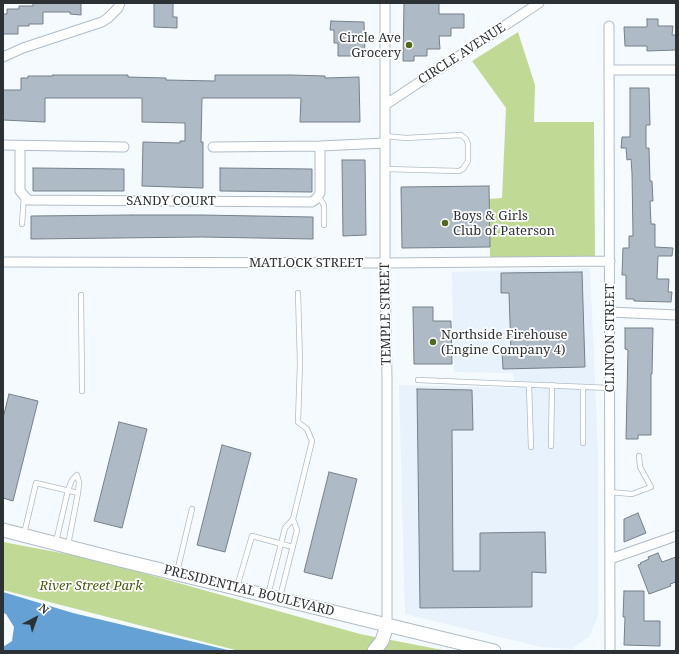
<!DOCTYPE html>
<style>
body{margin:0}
#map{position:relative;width:679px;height:654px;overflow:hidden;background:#f5fafe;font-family:"Noto Serif",serif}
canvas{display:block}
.frame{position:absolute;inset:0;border:4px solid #2c3135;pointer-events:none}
.north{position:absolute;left:16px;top:598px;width:40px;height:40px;-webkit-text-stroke:3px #fff;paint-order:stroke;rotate:41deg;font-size:11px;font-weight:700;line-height:16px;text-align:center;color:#2c3135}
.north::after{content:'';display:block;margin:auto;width:14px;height:18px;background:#2c3135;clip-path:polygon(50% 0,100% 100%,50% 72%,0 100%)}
</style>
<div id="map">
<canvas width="679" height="654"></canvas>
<div class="frame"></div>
<div class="north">N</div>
</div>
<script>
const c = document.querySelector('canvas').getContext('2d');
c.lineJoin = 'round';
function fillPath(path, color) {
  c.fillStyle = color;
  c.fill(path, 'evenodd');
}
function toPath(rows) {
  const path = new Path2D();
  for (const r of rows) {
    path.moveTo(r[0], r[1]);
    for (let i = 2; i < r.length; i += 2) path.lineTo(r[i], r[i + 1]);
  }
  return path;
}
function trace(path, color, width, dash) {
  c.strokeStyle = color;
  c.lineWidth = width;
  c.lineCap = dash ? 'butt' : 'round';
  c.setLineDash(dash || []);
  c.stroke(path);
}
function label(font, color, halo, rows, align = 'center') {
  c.font = font + ' "Noto Serif",serif';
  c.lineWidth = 3.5;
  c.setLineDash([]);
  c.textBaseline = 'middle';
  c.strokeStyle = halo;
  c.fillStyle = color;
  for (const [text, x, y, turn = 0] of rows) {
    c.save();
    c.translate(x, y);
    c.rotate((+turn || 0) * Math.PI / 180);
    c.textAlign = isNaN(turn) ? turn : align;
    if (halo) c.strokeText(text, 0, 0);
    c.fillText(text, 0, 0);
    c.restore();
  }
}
fillPath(toPath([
 [590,268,598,452,598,616,590,636,572,649,541,647,405,614,399,385,515,388,513,373,454,372,452,272]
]), '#e7f2fd');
fillPath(toPath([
 [518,32,535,85,534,122,594,122,595,259,490,257,489,199,502,198,506,108,472,61],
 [3,542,93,559,360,634,448,651,239,651,3,590]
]), '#c0da96');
fillPath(toPath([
 [3,592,73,613,232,651,3,651,3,647,12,641,14,627,6,614,3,613]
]), '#66a1d5');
const building = toPath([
 [33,3,81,3,81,15,70,14,70,12,43,12,43,24,29,24,29,26,18,26,18,34,3,34,3,14,7,14,7,9,19,9,19,6,33,6,33,3],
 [154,3,173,3,173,17,177,17,177,28,154,27,154,3],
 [404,3,439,3,439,14,464,14,464,28,451,28,451,36,439,36,440,49,427,49,427,56,414,56,414,61,403,61,404,3],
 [647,19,658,19,658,26,673,26,672,35,676,35,676,50,647,51,647,46,625,46,624,27,647,27,647,19],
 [331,21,364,22,365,56,338,56,338,43,334,43,334,30,330,30,331,21],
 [53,75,128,75,128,77,166,78,166,80,215,81,215,75,291,75,325,76,325,78,359,77,360,122,300,122,301,98,202,98,201,142,203,142,203,188,142,186,143,142,180,143,180,141,185,141,185,123,142,122,142,98,45,98,45,122,3,120,3,90,21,90,21,78,28,78,28,76,53,76,53,75],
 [630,88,649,88,650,125,646,125,646,148,649,148,650,181,652,181,653,201,650,201,651,224,655,224,655,247,673,248,672,256,658,256,657,279,669,279,668,292,672,292,671,302,634,301,634,299,626,299,626,275,622,275,623,248,629,248,629,236,633,236,632,173,631,159,627,160,626,148,621,148,622,137,630,137,630,88],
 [342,160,365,160,366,235,343,236,342,160],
 [33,168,124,169,124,191,33,191,33,168],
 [220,168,312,169,312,192,220,191,220,168],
 [489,186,490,247,402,248,401,187,489,186],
 [132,215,201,215,313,217,313,239,202,237,31,239,31,216,132,215],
 [582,272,585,367,503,369,502,351,511,351,509,293,501,293,501,273,582,272],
 [413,307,433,307,433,321,451,321,452,364,414,364,413,307],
 [625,328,653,328,652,374,651,374,651,435,638,435,638,439,626,439,628,350,625,349,625,328],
 [417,389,472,390,473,430,452,430,453,571,480,571,480,533,545,532,546,573,532,572,532,607,420,608,417,389],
 [9,394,38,401,13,501,3,498,3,418,9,394],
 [119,422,147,429,122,528,94,521,119,422],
 [222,445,251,453,225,552,197,545,222,445],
 [329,472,357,479,332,579,304,572,329,472],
 [638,513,646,533,624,542,624,519,638,513],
 [658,553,662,562,676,557,676,582,670,584,671,586,649,594,638,565,641,564,640,563,649,559,648,557,658,553],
 [624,591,644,591,644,621,660,621,660,646,624,645,625,617,623,617,624,591]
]);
fillPath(building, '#aebac5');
trace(building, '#75808a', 1);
const lane = toPath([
 [385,136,406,138,461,135,466,139,468,144,468,161,463,169,459,171,385,169],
 [318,196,324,205,324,225],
 [22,224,24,196],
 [81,295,82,391],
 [418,380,610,388],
 [529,385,531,447],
 [583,387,583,443],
 [551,446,552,385],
 [610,492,632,494,651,487,640,467,639,456],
 [24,534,36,483,78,493],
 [56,542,68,490,72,480,77,475,79,482,78,493,68,545],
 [177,572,192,509],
 [237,587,252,536,293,547],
 [268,595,285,528,293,519,312,441,307,429,298,422,300,363,298,293],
 [280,597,297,530,293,519]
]);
const street = toPath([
 [385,3,385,263,387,378,387,625],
 [609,26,610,651],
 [3,57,23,48,102,22,108,18,118,8,120,3],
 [609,70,676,70],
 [385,105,539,3],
 [3,145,124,147],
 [20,146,20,191,28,200,312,202,316,199,320,193,320,146],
 [213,147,320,146,385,143],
 [3,262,385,263,610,261],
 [610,312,676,315],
 [610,559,676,536]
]);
const secondary = toPath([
 [3,530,116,559,494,651],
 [374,651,382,641,387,625]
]);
trace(lane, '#b0bcc7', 6);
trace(street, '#b0bcc7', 11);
trace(secondary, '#b0bcc7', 15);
trace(lane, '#fff', 4.5);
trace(street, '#fff', 9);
trace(secondary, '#fff', 13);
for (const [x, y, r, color] of [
 [409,45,4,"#51691a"],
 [445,223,4,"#51691a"],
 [433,342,4,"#51691a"]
]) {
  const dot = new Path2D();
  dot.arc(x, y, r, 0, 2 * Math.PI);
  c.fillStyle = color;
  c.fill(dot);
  trace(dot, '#fff', 1.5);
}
label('13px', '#2c3135', '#fff', [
 ["Circle Ave",401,38,"right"],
 ["Grocery",401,53,"right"],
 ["Boys & Girls",453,216],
 ["Club of Paterson",453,231],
 ["Northside Firehouse",441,335],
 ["(Engine Company 4)",441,350]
], 'left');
label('13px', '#2c3135', '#fff', [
 ["CIRCLE AVENUE",462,54,-33],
 ["SANDY COURT",171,201],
 ["MATLOCK STREET",306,263],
 ["TEMPLE STREET",386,314,-91],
 ["CLINTON STREET",610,338,-90],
 ["PRESIDENTIAL BOULEVARD",249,591,14]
]);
label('italic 13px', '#445a0d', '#fff', [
 ["River Street Park",91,586]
]);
</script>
